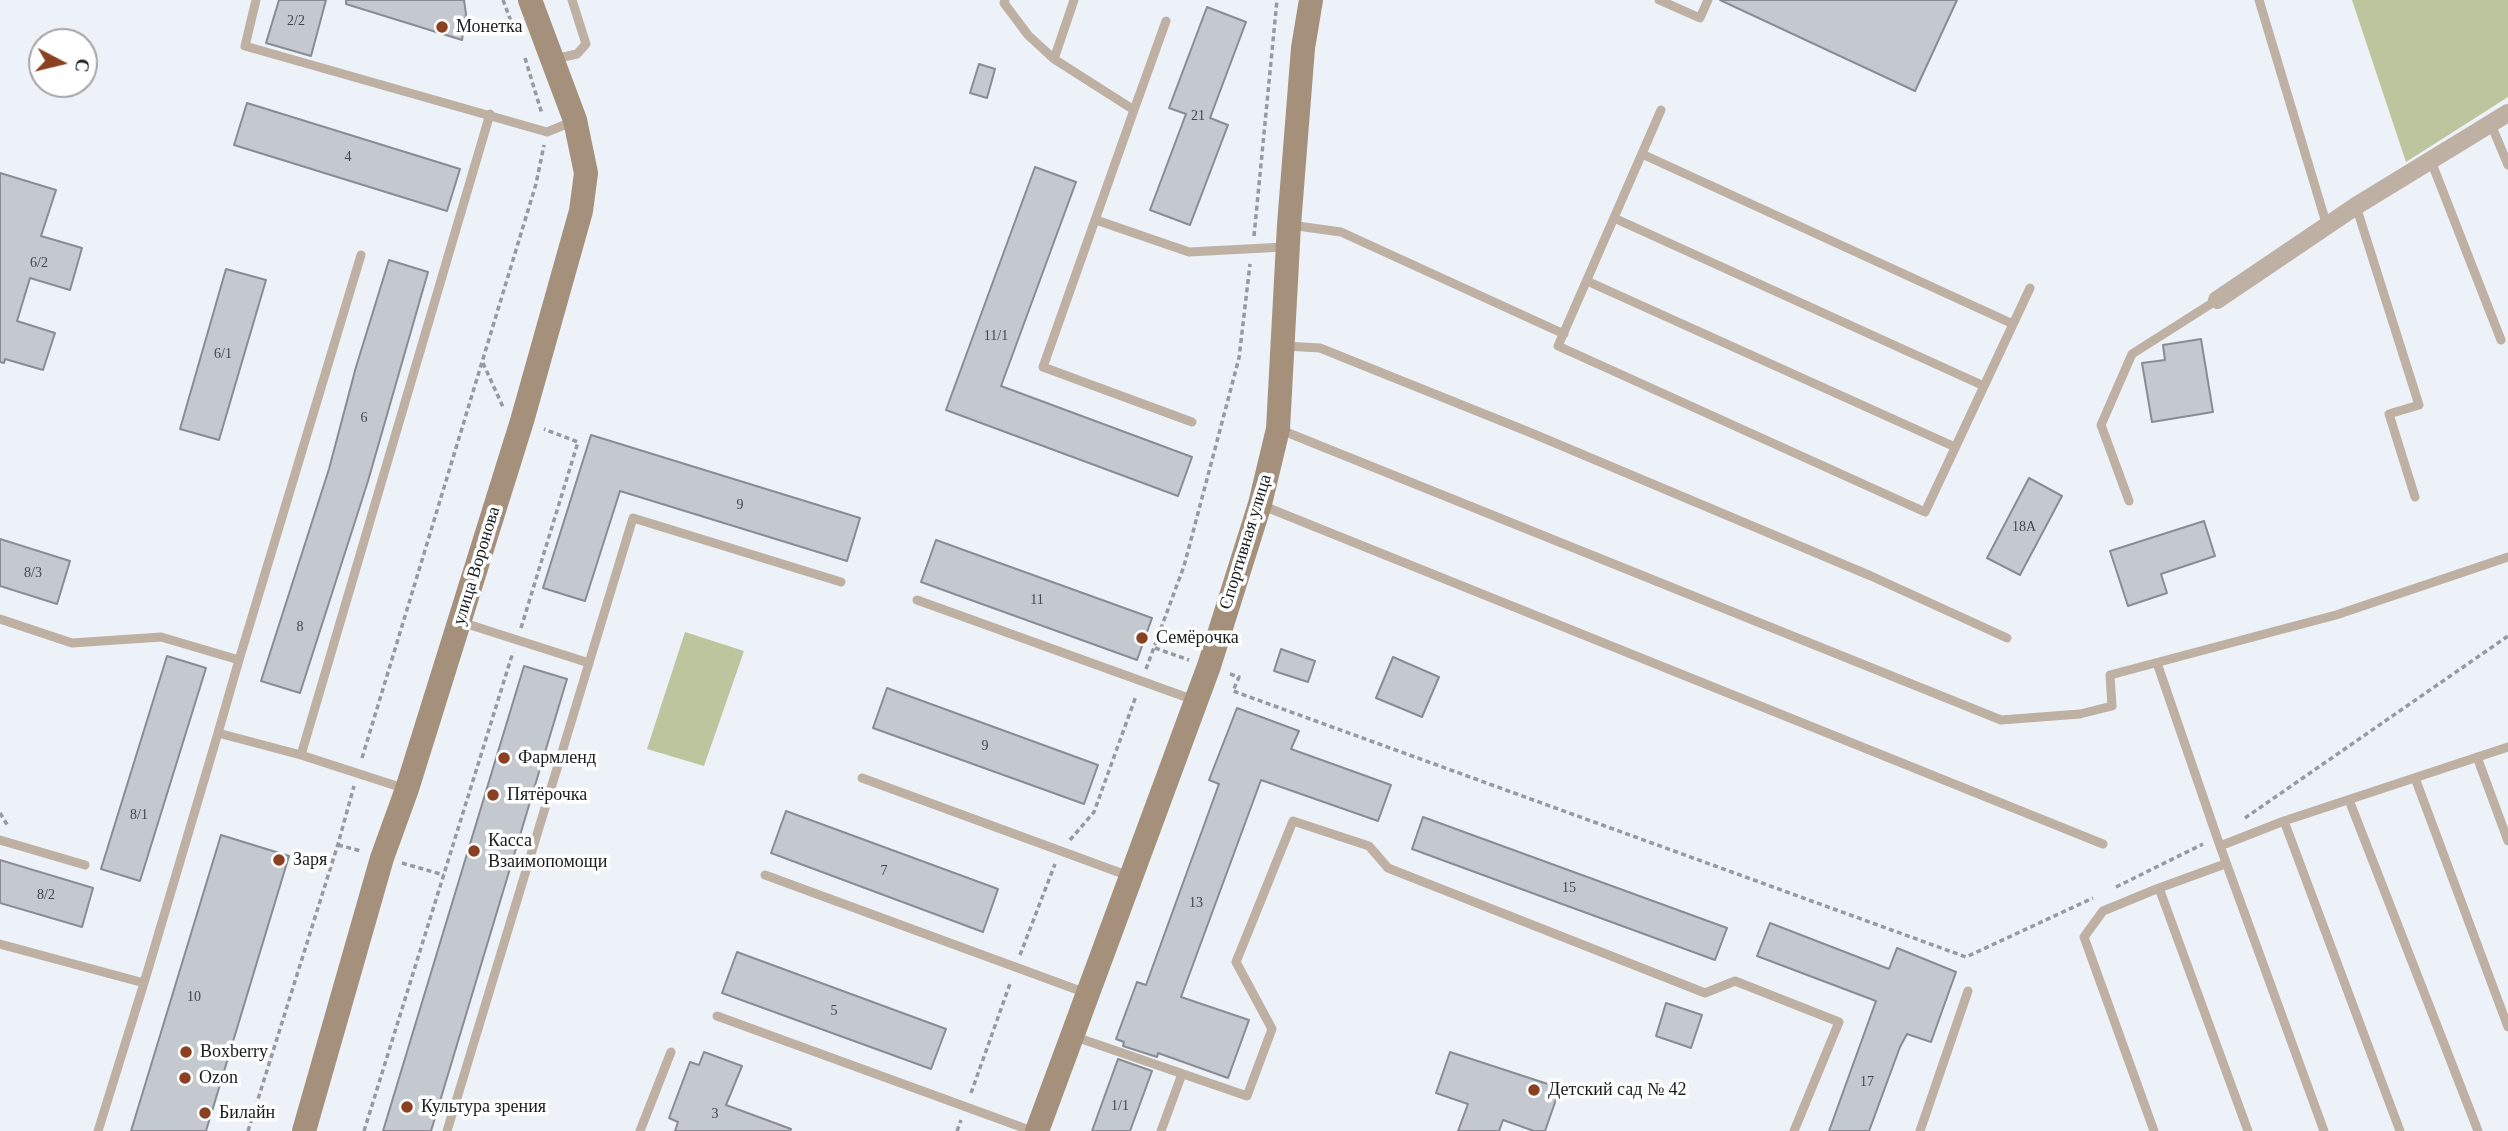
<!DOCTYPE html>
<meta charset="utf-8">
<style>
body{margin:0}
#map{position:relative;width:2508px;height:1131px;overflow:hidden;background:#edf1f8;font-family:Georgia,serif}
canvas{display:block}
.north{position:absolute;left:28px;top:28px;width:70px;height:70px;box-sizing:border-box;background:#fff;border:2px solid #a3a4a5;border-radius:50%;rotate:97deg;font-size:19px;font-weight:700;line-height:28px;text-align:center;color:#191b1d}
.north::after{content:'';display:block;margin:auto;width:24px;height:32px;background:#894121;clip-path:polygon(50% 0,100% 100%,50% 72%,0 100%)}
</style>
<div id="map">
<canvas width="2508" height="1131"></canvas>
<div class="north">С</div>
</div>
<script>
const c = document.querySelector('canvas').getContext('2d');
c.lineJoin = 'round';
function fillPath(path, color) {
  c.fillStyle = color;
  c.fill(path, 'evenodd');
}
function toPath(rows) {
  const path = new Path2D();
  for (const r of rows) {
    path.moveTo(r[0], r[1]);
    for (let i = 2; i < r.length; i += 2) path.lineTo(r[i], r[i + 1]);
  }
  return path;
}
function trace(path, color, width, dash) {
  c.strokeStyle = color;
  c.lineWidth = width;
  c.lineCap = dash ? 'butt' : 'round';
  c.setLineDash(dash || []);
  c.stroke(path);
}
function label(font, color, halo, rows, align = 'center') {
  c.font = font + ' Georgia,serif';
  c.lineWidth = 7;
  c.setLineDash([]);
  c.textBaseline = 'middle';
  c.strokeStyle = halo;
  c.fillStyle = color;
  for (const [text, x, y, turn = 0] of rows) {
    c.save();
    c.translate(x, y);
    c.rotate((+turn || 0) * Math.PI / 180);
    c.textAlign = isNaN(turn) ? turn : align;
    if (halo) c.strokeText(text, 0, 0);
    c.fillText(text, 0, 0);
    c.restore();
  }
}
fillPath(toPath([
 [2352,0,2508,0,2508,97,2406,162],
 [685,632,744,651,704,766,647,749]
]), '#bcc59d');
const building = toPath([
 [279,0,326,0,311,56,266,43,279,0],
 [346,0,464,0,466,14,462,40,346,4,346,0],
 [1720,0,1957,0,1915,91,1720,0],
 [1207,7,1246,22,1210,118,1228,125,1190,225,1150,210,1186,114,1169,108,1207,7],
 [979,64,995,69,987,98,970,93,979,64],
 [247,103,460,169,447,211,234,145,247,103],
 [1035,167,1076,182,1001,386,1192,457,1178,496,946,410,1035,167],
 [0,173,56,190,41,236,82,248,70,290,30,278,17,321,55,333,43,370,5,359,4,363,0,362,0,173],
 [389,260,428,272,368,481,300,693,261,681,329,469,356,367,389,260],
 [226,269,266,280,219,440,180,429,226,269],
 [2201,339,2213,412,2152,422,2142,363,2165,360,2163,345,2201,339],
 [591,435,860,518,847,561,620,491,585,601,543,588,591,435],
 [2029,478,2062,496,2020,575,1987,558,2029,478],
 [2204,521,2215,556,2161,574,2167,593,2128,606,2110,551,2204,521],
 [0,539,70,561,57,604,0,586,0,539],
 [936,540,1152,618,1137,660,921,582,936,540],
 [1281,649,1315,661,1308,682,1274,671,1281,649],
 [167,656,206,668,140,881,101,869,167,656],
 [1393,657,1439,677,1422,717,1376,698,1393,657],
 [524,666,567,679,431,1131,383,1131,524,666],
 [887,688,1098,765,1084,804,873,728,887,688],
 [1237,708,1299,731,1291,749,1391,785,1378,821,1261,780,1181,997,1249,1020,1228,1078,1158,1053,1157,1057,1123,1046,1124,1042,1116,1039,1137,982,1146,985,1219,784,1209,780,1237,708],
 [786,811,998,889,983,932,771,853,786,811],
 [1423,817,1727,928,1715,960,1412,849,1423,817],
 [221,835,289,856,206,1131,131,1131,221,835],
 [0,860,93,888,82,927,0,903,0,860],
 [1770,923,1889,969,1897,948,1956,972,1931,1042,1907,1034,1900,1047,1869,1131,1829,1131,1876,1001,1757,956,1770,923],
 [737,952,946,1029,931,1069,722,993,737,952],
 [1666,1003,1702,1015,1691,1048,1656,1036,1666,1003],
 [704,1052,742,1066,726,1105,791,1129,790,1131,675,1131,678,1122,669,1118,690,1062,699,1065,704,1052],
 [1450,1052,1560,1088,1545,1131,1534,1131,1503,1120,1499,1131,1458,1131,1468,1104,1436,1093,1450,1052],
 [1118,1059,1152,1071,1130,1131,1092,1131,1118,1059]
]);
fillPath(building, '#c4c9d0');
trace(building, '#898d93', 2);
trace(toPath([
 [503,0,512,24],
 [525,58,542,114],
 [1254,236,1277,0],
 [483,363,503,407],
 [521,628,578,442,544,429],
 [1155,648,1189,660],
 [1146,669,1184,566,1239,358,1250,264],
 [1230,674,1239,677,1233,691,1966,957,2093,898],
 [362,758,536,184,544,145],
 [0,813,8,826],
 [2245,818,2508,636],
 [1070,840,1094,812,1136,696],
 [338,845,361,851],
 [402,863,444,875],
 [2116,887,2203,844],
 [1020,955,1055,864],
 [971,1093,1011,981],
 [248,1131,338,844,354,786],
 [364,1131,513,652],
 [957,1131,961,1120]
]), '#979a9f', 3.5, [5, 3.5]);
trace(toPath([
 [256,0,245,46,547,132,574,121],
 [1005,0,1004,3,1028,35,1054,59,1134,110,1043,367,1192,422],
 [1659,0,1700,18,1708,0],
 [2259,0,2327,226],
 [554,59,577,54,586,44,572,0],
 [1054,59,1074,0],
 [1134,110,1166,21],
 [1661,110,1558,346,1925,512,2030,288],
 [2490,122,2508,165],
 [1642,154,2013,324],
 [2431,161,2501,340],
 [2356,206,2419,405,2389,414,2415,497],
 [1614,218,1984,386],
 [1096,220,1189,252,1284,247],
 [1290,225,1341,232,1564,334],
 [1587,281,1955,447],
 [1284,346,1320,348,1529,432,1871,576,2007,638],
 [1281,430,2001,720,2080,714,2112,706,2110,675,2336,615,2508,557],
 [2129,501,2101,425,2132,354,2217,300],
 [1261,505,2103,844],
 [917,600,1194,700],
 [0,619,72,643,161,637,239,660,218,733,301,755,406,789],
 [461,622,589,663],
 [239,660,361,255],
 [2157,663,2220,846],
 [301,755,490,114],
 [2477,757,2508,841],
 [862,778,1129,876],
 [2415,778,2508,1027],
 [2349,800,2478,1131],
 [2284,821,2400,1131],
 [0,840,85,865],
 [2225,864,2159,888,2248,1131],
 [765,875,1086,993],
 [0,944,144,983,218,733],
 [717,1016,1032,1131],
 [1073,1036,1247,1096,1272,1029,1236,962,1293,821,1369,846,1388,868,1705,993,1735,981,1839,1022,1794,1131],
 [98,1131,144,983],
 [447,1131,633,518,841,582],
 [640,1131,671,1052],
 [1161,1131,1182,1074],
 [1920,1131,1968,991],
 [2154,1131,2084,937,2103,911,2159,888],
 [2324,1131,2220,846,2284,821,2508,747]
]), '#beb0a2', 9);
trace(toPath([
 [2217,300,2356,206,2508,113]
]), '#beb0a2', 18);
trace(toPath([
 [304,1131,382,858,407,789,522,421,581,211,586,173,575,120,530,0],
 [1037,1131,1209,666,1260,504,1278,429,1289,225,1303,48,1311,0]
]), '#a5907c', 24);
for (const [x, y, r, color] of [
 [442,27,7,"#894121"],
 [1142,638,7,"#894121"],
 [504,758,7,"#894121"],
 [493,795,7,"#894121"],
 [474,851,7,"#894121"],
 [279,860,7,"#894121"],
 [186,1052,7,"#894121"],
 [185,1078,7,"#894121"],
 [1534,1090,7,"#894121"],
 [407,1107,7,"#894121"],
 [205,1113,7,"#894121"]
]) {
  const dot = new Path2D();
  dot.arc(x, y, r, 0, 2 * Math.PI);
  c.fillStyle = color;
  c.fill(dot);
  trace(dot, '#fff', 2.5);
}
label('14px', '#44464a', null, [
 ["2/2",296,21],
 ["21",1198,116],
 ["4",348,157],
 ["6/2",39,263],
 ["11/1",996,336],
 ["6/1",223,354],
 ["6",364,418],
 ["9",740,505],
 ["18А",2024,527],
 ["8/3",33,573],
 ["11",1037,600],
 ["8",300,627],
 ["9",985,746],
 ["8/1",139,815],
 ["7",884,871],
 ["15",1569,888],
 ["8/2",46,895],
 ["13",1196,903],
 ["10",194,997],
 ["5",834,1011],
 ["17",1867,1082],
 ["1/1",1120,1106],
 ["3",715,1114]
]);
label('18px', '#191b1d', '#fff', [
 ["Монетка",456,27],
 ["Семёрочка",1156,638],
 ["Фармленд",518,758],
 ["Пятёрочка",507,795],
 ["Касса",488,841],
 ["Взаимопомощи",488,862],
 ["Заря",293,860],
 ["Boxberry",200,1052],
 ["Ozon",199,1078],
 ["Детский сад № 42",1548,1090],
 ["Культура зрения",421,1107],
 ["Билайн",219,1113]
], 'left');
label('18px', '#191b1d', '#fff', [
 ["Спортивная улица",1246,542,-73],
 ["улица Воронова",477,566,-73]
]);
</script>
